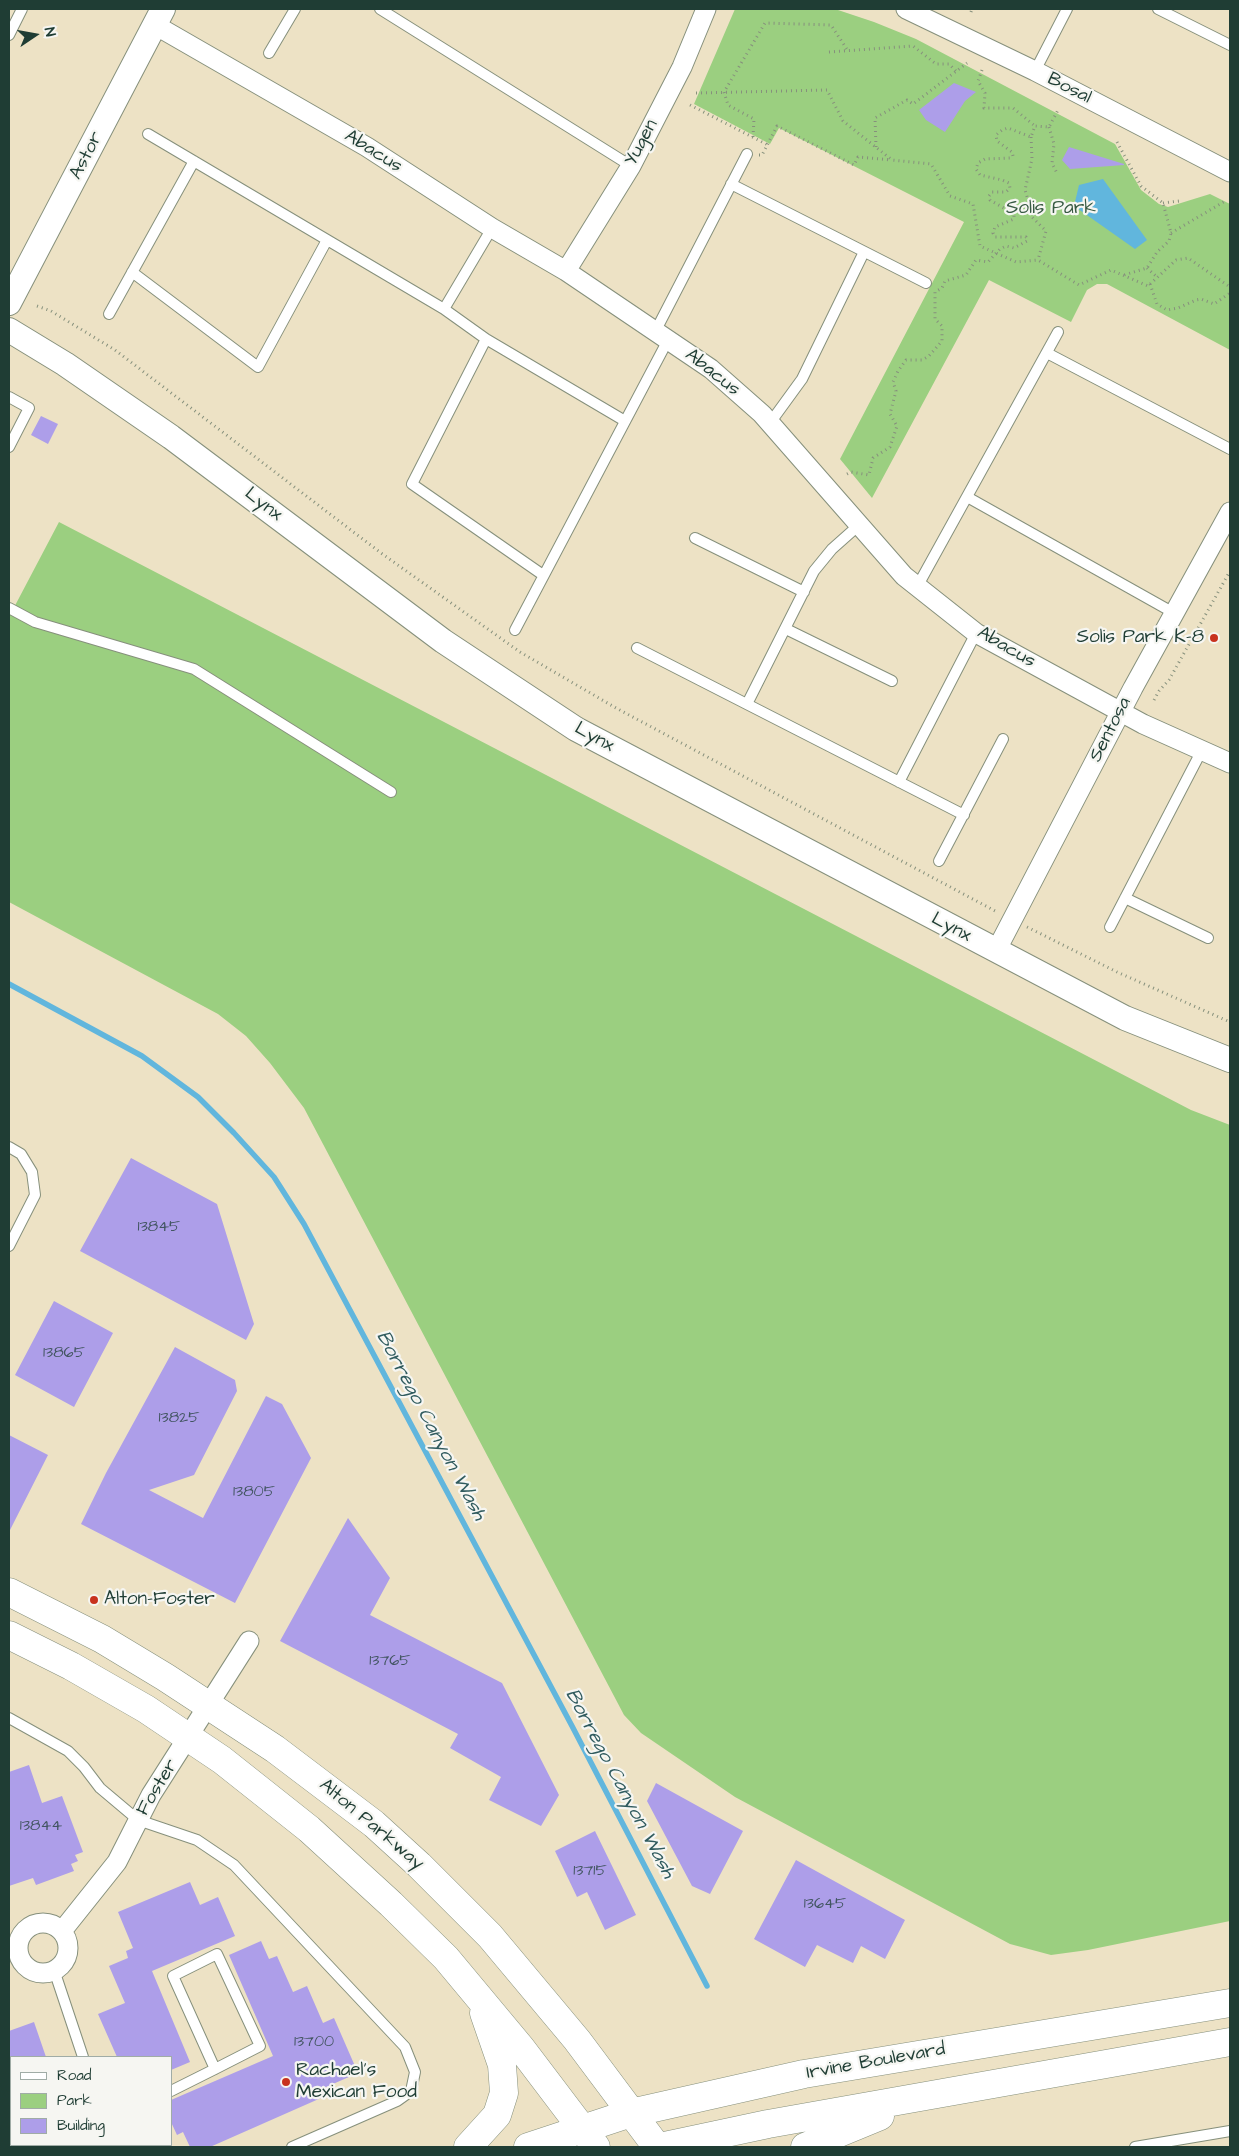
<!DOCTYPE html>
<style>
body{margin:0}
#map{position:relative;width:1239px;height:2156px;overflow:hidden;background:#ede2c5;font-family:"Architects Daughter",sans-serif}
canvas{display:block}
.frame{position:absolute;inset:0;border:10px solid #1f3d34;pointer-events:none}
.legend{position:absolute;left:10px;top:2056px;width:162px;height:90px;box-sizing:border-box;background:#f6f6f2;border:1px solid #a0aca6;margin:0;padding:6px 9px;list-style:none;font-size:15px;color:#1f3d34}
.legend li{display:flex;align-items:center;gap:10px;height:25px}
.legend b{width:25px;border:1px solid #a0aca6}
.north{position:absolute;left:10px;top:10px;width:50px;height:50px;-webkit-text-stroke:4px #f6f6f2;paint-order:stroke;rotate:78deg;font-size:14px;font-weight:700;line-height:20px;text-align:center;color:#1f3d34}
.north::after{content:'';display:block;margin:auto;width:18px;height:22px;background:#1f3d34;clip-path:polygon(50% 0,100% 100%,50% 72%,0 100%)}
</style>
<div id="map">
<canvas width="1239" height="2156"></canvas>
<div class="frame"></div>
<ul class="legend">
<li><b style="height:6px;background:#fff"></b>Road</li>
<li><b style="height:14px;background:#9bcf80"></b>Park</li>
<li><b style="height:14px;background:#ad9ee9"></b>Building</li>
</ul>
<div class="north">N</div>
</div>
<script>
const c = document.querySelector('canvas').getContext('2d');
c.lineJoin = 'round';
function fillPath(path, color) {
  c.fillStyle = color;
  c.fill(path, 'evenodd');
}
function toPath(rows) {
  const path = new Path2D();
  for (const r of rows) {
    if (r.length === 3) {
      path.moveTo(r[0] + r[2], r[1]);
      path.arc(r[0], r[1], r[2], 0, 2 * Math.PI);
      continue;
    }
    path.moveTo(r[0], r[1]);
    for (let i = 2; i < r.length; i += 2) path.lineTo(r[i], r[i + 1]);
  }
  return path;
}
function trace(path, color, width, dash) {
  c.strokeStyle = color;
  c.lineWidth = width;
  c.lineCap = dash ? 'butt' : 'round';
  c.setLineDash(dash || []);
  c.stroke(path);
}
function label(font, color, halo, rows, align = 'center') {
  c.font = font + ' "Architects Daughter",sans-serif';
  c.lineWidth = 4.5;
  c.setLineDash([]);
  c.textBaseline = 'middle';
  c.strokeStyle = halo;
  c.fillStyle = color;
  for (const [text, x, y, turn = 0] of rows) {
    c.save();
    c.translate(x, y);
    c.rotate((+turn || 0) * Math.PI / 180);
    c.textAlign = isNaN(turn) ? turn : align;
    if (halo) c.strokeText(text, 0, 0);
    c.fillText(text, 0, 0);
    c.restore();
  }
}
fillPath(toPath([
 [735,9,835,9,874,22,916,39,1115,144,1141,190,1159,204,1168,207,1210,194,1230,204,1230,350,1107,284,1097,284,1087,290,1071,322,989,280,872,498,840,459,964,222,779,128,770,144,694,104],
 [59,522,1191,1110,1230,1125,1230,1921,1088,1950,1051,1955,1010,1944,735,1797,641,1733,624,1715,304,1108,270,1063,246,1036,218,1014,9,902,9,617]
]), '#9bcf80');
fillPath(toPath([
 [1103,179,1147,240,1135,249,1074,206,1079,185]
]), '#61b6dd');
trace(toPath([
 [9,984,142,1056,198,1097,234,1133,274,1177,304,1224,572,1726,707,1986]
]), '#61b6dd', 5.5);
fillPath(toPath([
 [954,83,976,92,965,101,945,132,926,120,919,110],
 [1069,147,1124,164,1124,165,1070,169,1062,160],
 [41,416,58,424,48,444,31,435],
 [131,1158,217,1204,254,1324,246,1340,80,1251],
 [54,1301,113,1333,74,1407,15,1375],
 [175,1347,235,1380,237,1391,194,1475,149,1490,203,1518,266,1396,282,1404,311,1458,235,1603,81,1524,106,1473],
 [9,1435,48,1455,9,1532],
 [348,1518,390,1578,370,1615,502,1683,559,1795,541,1826,489,1800,501,1777,450,1748,458,1734,280,1641],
 [29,1765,42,1803,62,1796,83,1852,75,1855,78,1861,71,1864,74,1871,36,1885,33,1878,9,1886,9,1772],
 [656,1783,743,1831,710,1894,692,1886,647,1801],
 [595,1831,636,1915,605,1930,587,1892,577,1897,555,1851],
 [796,1860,905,1920,885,1959,861,1946,853,1963,817,1945,805,1967,754,1939],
 [190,1882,200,1905,218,1897,235,1936,152,1971,190,2062,171,2070,171,2057,117,2057,98,2014,125,2003,109,1966,128,1958,126,1951,133,1948,118,1912],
 [261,1941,269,1959,277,1956,293,1992,307,1986,323,2023,334,2018,358,2073,317,2091,321,2098,210,2147,190,2147,183,2132,177,2135,171,2122,171,2100,273,2056,229,1955],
 [34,2022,46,2057,9,2057,9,2031]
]), '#ad9ee9');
const service = toPath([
 [380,9,631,166],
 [1158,9,1230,45],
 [9,35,22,9],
 [269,53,295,9],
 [1035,71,1067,9],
 [148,134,444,309,486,339,625,421],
 [731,184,926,283],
 [132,272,258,367,327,240],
 [444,309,492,228],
 [109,314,194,161],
 [655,332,747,154],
 [486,339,412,484,543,575],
 [1047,353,1230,449],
 [9,397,29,408,9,447],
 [770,423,802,379,864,252],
 [969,498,1174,613],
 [695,538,804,592],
 [917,587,1058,332],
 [9,608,35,622,194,669,391,792],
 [786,629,892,681],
 [515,630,668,340],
 [637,648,964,815],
 [747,704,814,571,832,549,859,525],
 [899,782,976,633],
 [939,861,1003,739],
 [1125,898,1208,938],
 [1110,927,1202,750],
 [9,1147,21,1154,32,1172,35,1195,9,1246],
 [9,1718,68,1751,84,1767,100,1788,138,1820,197,1840,234,1865,405,2047,415,2072,411,2091,397,2101,292,2147],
 [54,1970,83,2057],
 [171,2091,215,2069,260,2046,217,1954,173,1976,215,2069],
 [146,2145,147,2147],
 [1135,2147,1230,2131]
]);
const minor = toPath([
 [906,9,1035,71,1230,172],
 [155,25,367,147,492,228,566,271,711,369,762,414,904,576,976,633,1143,724,1230,763],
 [566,271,631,166,682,67,706,9],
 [996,951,1133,688,1230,512],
 [43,1948,25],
 [62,1931,117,1862,151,1795,249,1641]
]);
const tertiary = toPath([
 [9,303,163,9],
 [9,330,65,364,171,437,443,641,576,729,1125,1018,1230,1060]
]);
const primary = toPath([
 [9,1592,102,1639,165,1677,275,1749,374,1824,419,1865,490,1936,577,2040,657,2147],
 [9,1635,71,1666,146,1709,222,1760,309,1829,391,1904,446,1958,521,2048,596,2147],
 [468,2147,497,2115,504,2093,502,2065,484,2013],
 [528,2147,631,2113,804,2074,1230,2003],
 [660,2147,768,2124,1230,2042],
 [805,2147,880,2116]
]);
trace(service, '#86907c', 12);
trace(minor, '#86907c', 21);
trace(tertiary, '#86907c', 26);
trace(primary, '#86907c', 29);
trace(toPath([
 [971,12,972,9],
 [829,52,913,46,936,64,949,64,956,71],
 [982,70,978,81,985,93,984,108,1013,108,1035,126],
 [696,93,827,90,843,121,892,160,931,164,950,196,973,204,980,246,1016,262,1038,260,1079,285,1111,270,1148,286,1176,260,1188,258,1230,287],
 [690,105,768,145],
 [1049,127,1054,144,1052,163,1057,173],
 [753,137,754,119,728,105,724,92,765,23,831,25,848,51],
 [1031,137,1032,159,1025,190,1028,200,1038,204,1032,217,1046,231,1038,260],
 [1117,142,1141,186,1163,203,1171,233,1169,241,1157,252,1147,268,1124,275],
 [876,147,875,118,907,100,913,104,967,63],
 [759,155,762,155,777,126,854,165,858,157,892,160],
 [1163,203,1179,201],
 [1171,233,1227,200],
 [1147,268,1157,277],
 [1150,284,1157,304,1167,310,1178,308,1196,300,1201,299,1214,304,1230,293],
 [37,306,51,311,115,350,381,553,520,652,616,708,997,912],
 [847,474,851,472,869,475,873,458,890,447,897,426,890,414,896,391,893,382,898,371,906,360,922,360,929,356,942,341,942,326,935,319,935,292,942,288,945,281,966,275,976,260,988,262,1000,249,1006,246,1014,248,1027,241,1026,237,995,237,993,233,995,227,1014,219,1014,214,990,200,989,196,992,192,1006,192,1010,188,1009,183,1002,180,980,175,976,169,978,163,985,159,1010,158,1013,156,1012,152,997,141,996,135,1002,130,1008,128,1031,137,1035,126,1049,127,1058,110],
 [1154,700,1159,691,1169,680,1230,571],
 [1027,927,1117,972,1230,1022]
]), '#86907c', 3, [1, 4]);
trace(service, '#fff', 10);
trace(minor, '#fff', 19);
trace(tertiary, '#fff', 24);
trace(primary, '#fff', 28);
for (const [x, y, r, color] of [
 [1214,638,5,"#c8321e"],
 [94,1600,5,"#c8321e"],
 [286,2082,5,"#c8321e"]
]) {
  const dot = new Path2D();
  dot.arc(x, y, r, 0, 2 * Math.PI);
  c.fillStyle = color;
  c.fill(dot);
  trace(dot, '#f6f6f2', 2);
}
label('16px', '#425561', null, [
 ["13845",159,1228],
 ["13865",64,1354],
 ["13825",179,1419],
 ["13805",254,1493],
 ["13765",390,1662],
 ["13844",41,1827],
 ["13715",590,1872],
 ["13645",825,1905],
 ["13700",314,2043]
]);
label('19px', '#1f3d34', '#f6f6f2', [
 ["Bosal",1069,89,27],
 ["Yugen",642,143,-62],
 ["Abacus",373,152,32],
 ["Astor",87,156,-63],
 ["Abacus",712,373,38],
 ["Lynx",263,505,38],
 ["Abacus",1006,648,30],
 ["Sentosa",1111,730,-63],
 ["Lynx",594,738,29],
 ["Lynx",951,928,28],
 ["Foster",158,1788,-59],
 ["Alton Parkway",371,1825,40],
 ["Irvine Boulevard",876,2062,-10]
]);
label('19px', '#385a43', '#f6f6f2', [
 ["Solis Park",1051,209]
]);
label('19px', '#1f3d34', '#f6f6f2', [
 ["Solis Park K-8",1204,638,"right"],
 ["Alton-Foster",104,1600],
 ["Rachael's",296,2071],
 ["Mexican Food",296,2093]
], 'left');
label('italic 20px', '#305b5e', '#f6f6f2', [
 ["Borrego Canyon Wash",430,1426,62],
 ["Borrego Canyon Wash",619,1784,62]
]);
</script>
